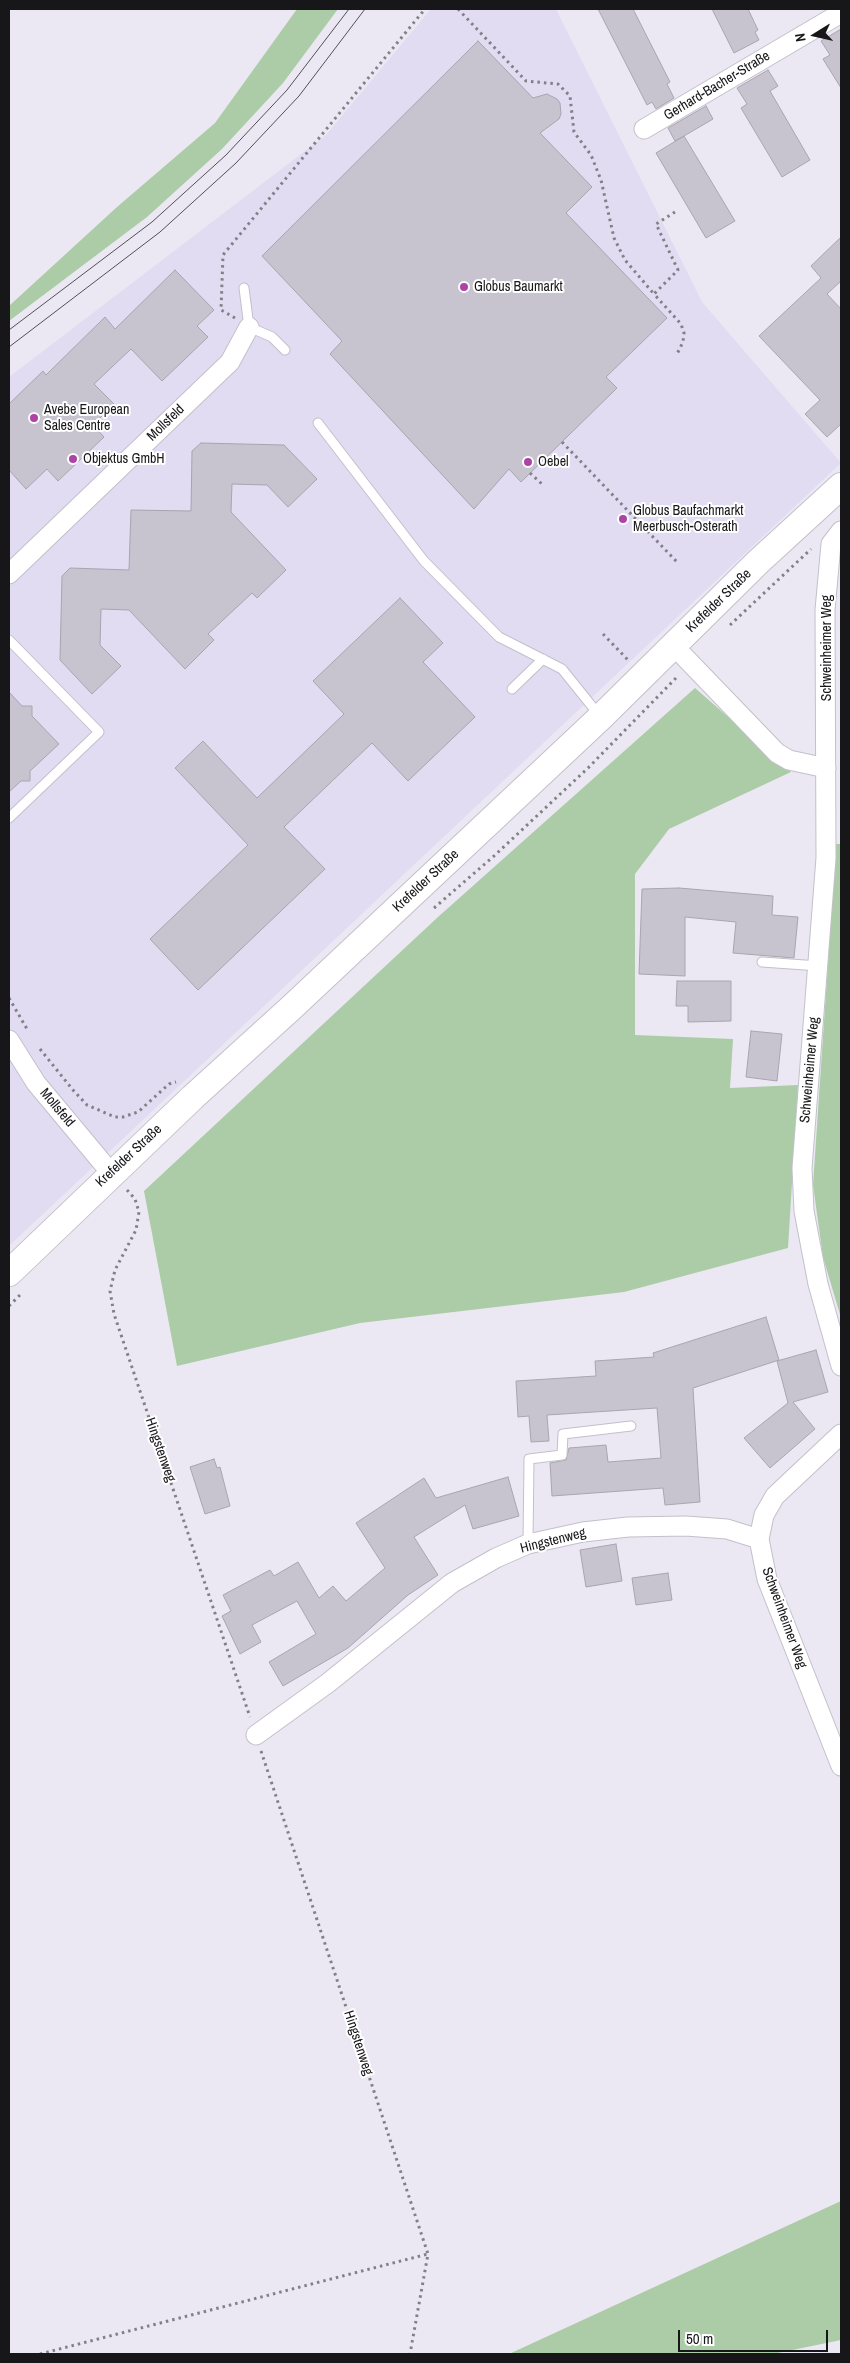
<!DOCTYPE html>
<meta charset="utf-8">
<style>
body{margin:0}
#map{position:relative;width:850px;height:2363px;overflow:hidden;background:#ebe8f3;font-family:"Archivo Narrow",sans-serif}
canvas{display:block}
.frame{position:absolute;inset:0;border:10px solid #171619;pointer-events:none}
.north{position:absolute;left:790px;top:10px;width:50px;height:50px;-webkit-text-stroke:4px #fff;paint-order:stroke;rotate:260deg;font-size:14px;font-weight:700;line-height:20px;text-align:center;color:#171619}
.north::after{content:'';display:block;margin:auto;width:18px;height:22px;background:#171619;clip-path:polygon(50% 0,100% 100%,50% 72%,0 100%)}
.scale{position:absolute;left:678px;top:2330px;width:150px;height:22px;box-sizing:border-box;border:2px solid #171619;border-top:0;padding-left:6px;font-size:15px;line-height:18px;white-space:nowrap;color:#171619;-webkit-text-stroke:4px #fff;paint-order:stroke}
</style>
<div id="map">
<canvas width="850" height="2363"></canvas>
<div class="frame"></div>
<div class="north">N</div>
<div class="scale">50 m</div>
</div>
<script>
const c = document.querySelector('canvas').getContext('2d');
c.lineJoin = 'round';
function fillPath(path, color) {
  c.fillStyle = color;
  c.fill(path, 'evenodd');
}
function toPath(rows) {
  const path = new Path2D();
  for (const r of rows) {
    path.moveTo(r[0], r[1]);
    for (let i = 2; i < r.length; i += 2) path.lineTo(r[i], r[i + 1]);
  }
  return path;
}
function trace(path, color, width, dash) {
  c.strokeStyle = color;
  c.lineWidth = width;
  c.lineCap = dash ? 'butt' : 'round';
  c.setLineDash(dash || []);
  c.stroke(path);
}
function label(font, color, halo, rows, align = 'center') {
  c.font = font + ' "Archivo Narrow",sans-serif';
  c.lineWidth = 4;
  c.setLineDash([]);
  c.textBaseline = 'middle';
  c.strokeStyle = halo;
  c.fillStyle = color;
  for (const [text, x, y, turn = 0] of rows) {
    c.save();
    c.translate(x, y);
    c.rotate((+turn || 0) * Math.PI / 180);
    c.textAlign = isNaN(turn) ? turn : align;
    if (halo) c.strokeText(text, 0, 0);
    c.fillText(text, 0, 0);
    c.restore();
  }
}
fillPath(toPath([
 [431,9,556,9,702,302,841,463,9,1246,9,377,326,135]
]), '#e1dcf2');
fillPath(toPath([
 [297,9,338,9,283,83,222,149,147,217,9,321,9,306,117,207,215,123],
 [695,688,791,772,669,829,635,874,635,1035,733,1039,730,1088,798,1085,788,1248,624,1292,360,1323,177,1366,144,1191,438,917],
 [836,844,841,844,841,1318,823,1257,813,1185],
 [841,2201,841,2340,773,2354,509,2354]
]), '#abcca6');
const building = toPath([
 [598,9,633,9,670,82,667,84,674,98,656,109,652,102,647,105,598,9],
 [712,9,748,9,758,30,755,32,759,40,734,53,712,9],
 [841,29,841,88,823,59,830,55,821,41,841,29],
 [478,41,533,98,547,94,557,99,560,103,561,114,559,119,540,133,592,187,566,213,667,318,606,377,617,388,521,482,509,469,474,509,330,354,342,341,262,256,478,41],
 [768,70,778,86,770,91,810,160,782,177,741,108,747,104,737,88,768,70],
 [706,106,713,119,684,136,735,221,706,238,656,153,684,136,675,141,668,128,706,106],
 [841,237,841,281,827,294,841,309,841,424,827,437,805,414,820,400,759,336,821,278,811,266,841,237],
 [175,270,214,310,197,326,208,337,162,381,131,349,94,384,114,404,93,425,104,437,58,481,47,469,26,489,9,470,9,404,43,371,46,375,105,317,115,329,175,270],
 [201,443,284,445,317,479,288,507,267,485,232,484,231,512,286,570,257,598,252,593,208,634,214,640,185,669,129,610,101,609,100,645,121,666,92,694,60,660,62,576,70,568,129,570,131,510,191,511,192,451,201,443],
 [400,598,443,643,423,662,475,717,408,781,372,743,284,827,325,869,198,990,150,939,248,845,175,768,203,741,257,798,344,714,313,681,400,598],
 [9,692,22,706,32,706,32,716,59,744,30,771,30,781,21,781,9,792,9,692],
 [679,888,773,896,772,915,798,917,794,958,733,953,736,922,685,917,685,976,639,974,642,889,679,888],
 [677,981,731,981,731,1021,688,1022,688,1006,676,1006,677,981],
 [751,1031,782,1034,777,1081,746,1077,751,1031],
 [766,1317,779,1360,693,1388,700,1502,665,1505,663,1488,552,1496,550,1463,566,1460,569,1448,606,1445,608,1462,661,1458,657,1408,547,1415,549,1441,531,1442,529,1416,518,1417,516,1381,596,1376,595,1361,654,1357,653,1353,766,1317],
 [816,1350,828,1392,793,1402,815,1429,770,1468,744,1438,788,1403,777,1361,816,1350],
 [214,1459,217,1468,220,1467,230,1506,205,1514,190,1467,214,1459],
 [508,1477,519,1516,473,1529,465,1505,414,1537,438,1575,408,1595,348,1648,283,1686,269,1662,316,1634,297,1601,252,1625,261,1642,240,1654,222,1616,231,1611,223,1595,270,1570,274,1576,298,1562,319,1598,333,1586,346,1601,385,1568,356,1523,424,1478,436,1498,508,1477],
 [616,1544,622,1581,586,1587,580,1550,616,1544],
 [668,1573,672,1600,636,1605,632,1578,668,1573]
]);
fillPath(building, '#c7c4cf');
trace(building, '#a8a5b0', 1);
const lane = toPath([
 [244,288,249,327,272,337,285,350],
 [318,423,424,561,499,637,562,669,599,715],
 [9,640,99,732,9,818],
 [512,689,543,659],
 [762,962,819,966],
 [528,1544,529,1459,562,1455,563,1434,631,1426]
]);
const street = toPath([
 [644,129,841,13],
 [841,531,831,544,825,610,826,858,802,1168,804,1211,818,1284,841,1366],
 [9,574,230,362,249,327],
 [673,645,777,753,789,760,826,768],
 [9,1040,36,1083,111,1173],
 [841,1434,775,1496,764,1515,759,1539,767,1579,841,1766],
 [256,1735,328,1683,452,1583,496,1558,528,1544,583,1532,628,1527,686,1526,727,1529,759,1539]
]);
const secondary = toPath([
 [9,1273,193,1097,291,1008,601,717,758,562,841,486]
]);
trace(lane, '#c3c0cb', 11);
trace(street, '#c3c0cb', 21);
trace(secondary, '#c3c0cb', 28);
trace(toPath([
 [458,9,526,81,558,84,570,96,574,132,591,155,601,180,614,238,625,260,654,294],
 [675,212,656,224,678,270,654,294,681,324,684,333,683,342,676,356],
 [235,318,221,310,223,255,425,9],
 [562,442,677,562],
 [530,473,543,485],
 [730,625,811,549],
 [603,634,628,660],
 [434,908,494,856,588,768,676,678],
 [9,998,27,1029],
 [40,1049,73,1090,87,1105,115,1117,123,1117,138,1112,169,1084,176,1082],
 [127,1190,135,1199,139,1212,136,1230,115,1270,110,1291,114,1314,250,1717],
 [9,1306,22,1293],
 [261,1751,428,2254,410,2354],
 [40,2354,428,2254]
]), '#828087', 3, [2.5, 4]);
trace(lane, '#fff', 9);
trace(street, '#fff', 19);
trace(secondary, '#fff', 26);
trace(toPath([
 [9,330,152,222,226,155,287,90,349,9],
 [9,347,160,232,236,163,299,96,365,9]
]), '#515055', 1);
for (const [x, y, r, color] of [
 [464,287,5,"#ad43a4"],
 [34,418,5,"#ad43a4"],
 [73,459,5,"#ad43a4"],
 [528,462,5,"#ad43a4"],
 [623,519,5,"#ad43a4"]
]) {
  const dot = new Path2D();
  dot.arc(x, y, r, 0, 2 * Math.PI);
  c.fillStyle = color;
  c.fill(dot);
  trace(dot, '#fff', 2);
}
label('14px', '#171619', '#fff', [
 ["Gerhard-Bacher-Straße",717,86,-31],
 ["Mollsfeld",166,423,-44],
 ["Krefelder Straße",719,601,-44],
 ["Schweinheimer Weg",827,648,-90],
 ["Krefelder Straße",426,881,-43],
 ["Schweinheimer Weg",810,1070,-85],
 ["Mollsfeld",57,1108,50],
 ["Krefelder Straße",129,1156,-43],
 ["Hingstenweg",160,1450,71],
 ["Hingstenweg",553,1541,-14],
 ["Schweinheimer Weg",784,1618,70],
 ["Hingstenweg",358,2043,72]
]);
label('14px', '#171619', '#fff', [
 ["Globus Baumarkt",474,287],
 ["Avebe European",44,410],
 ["Sales Centre",44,426],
 ["Objektus GmbH",83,459],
 ["Oebel",538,462],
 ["Globus Baufachmarkt",633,511],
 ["Meerbusch-Osterath",633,527]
], 'left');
</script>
